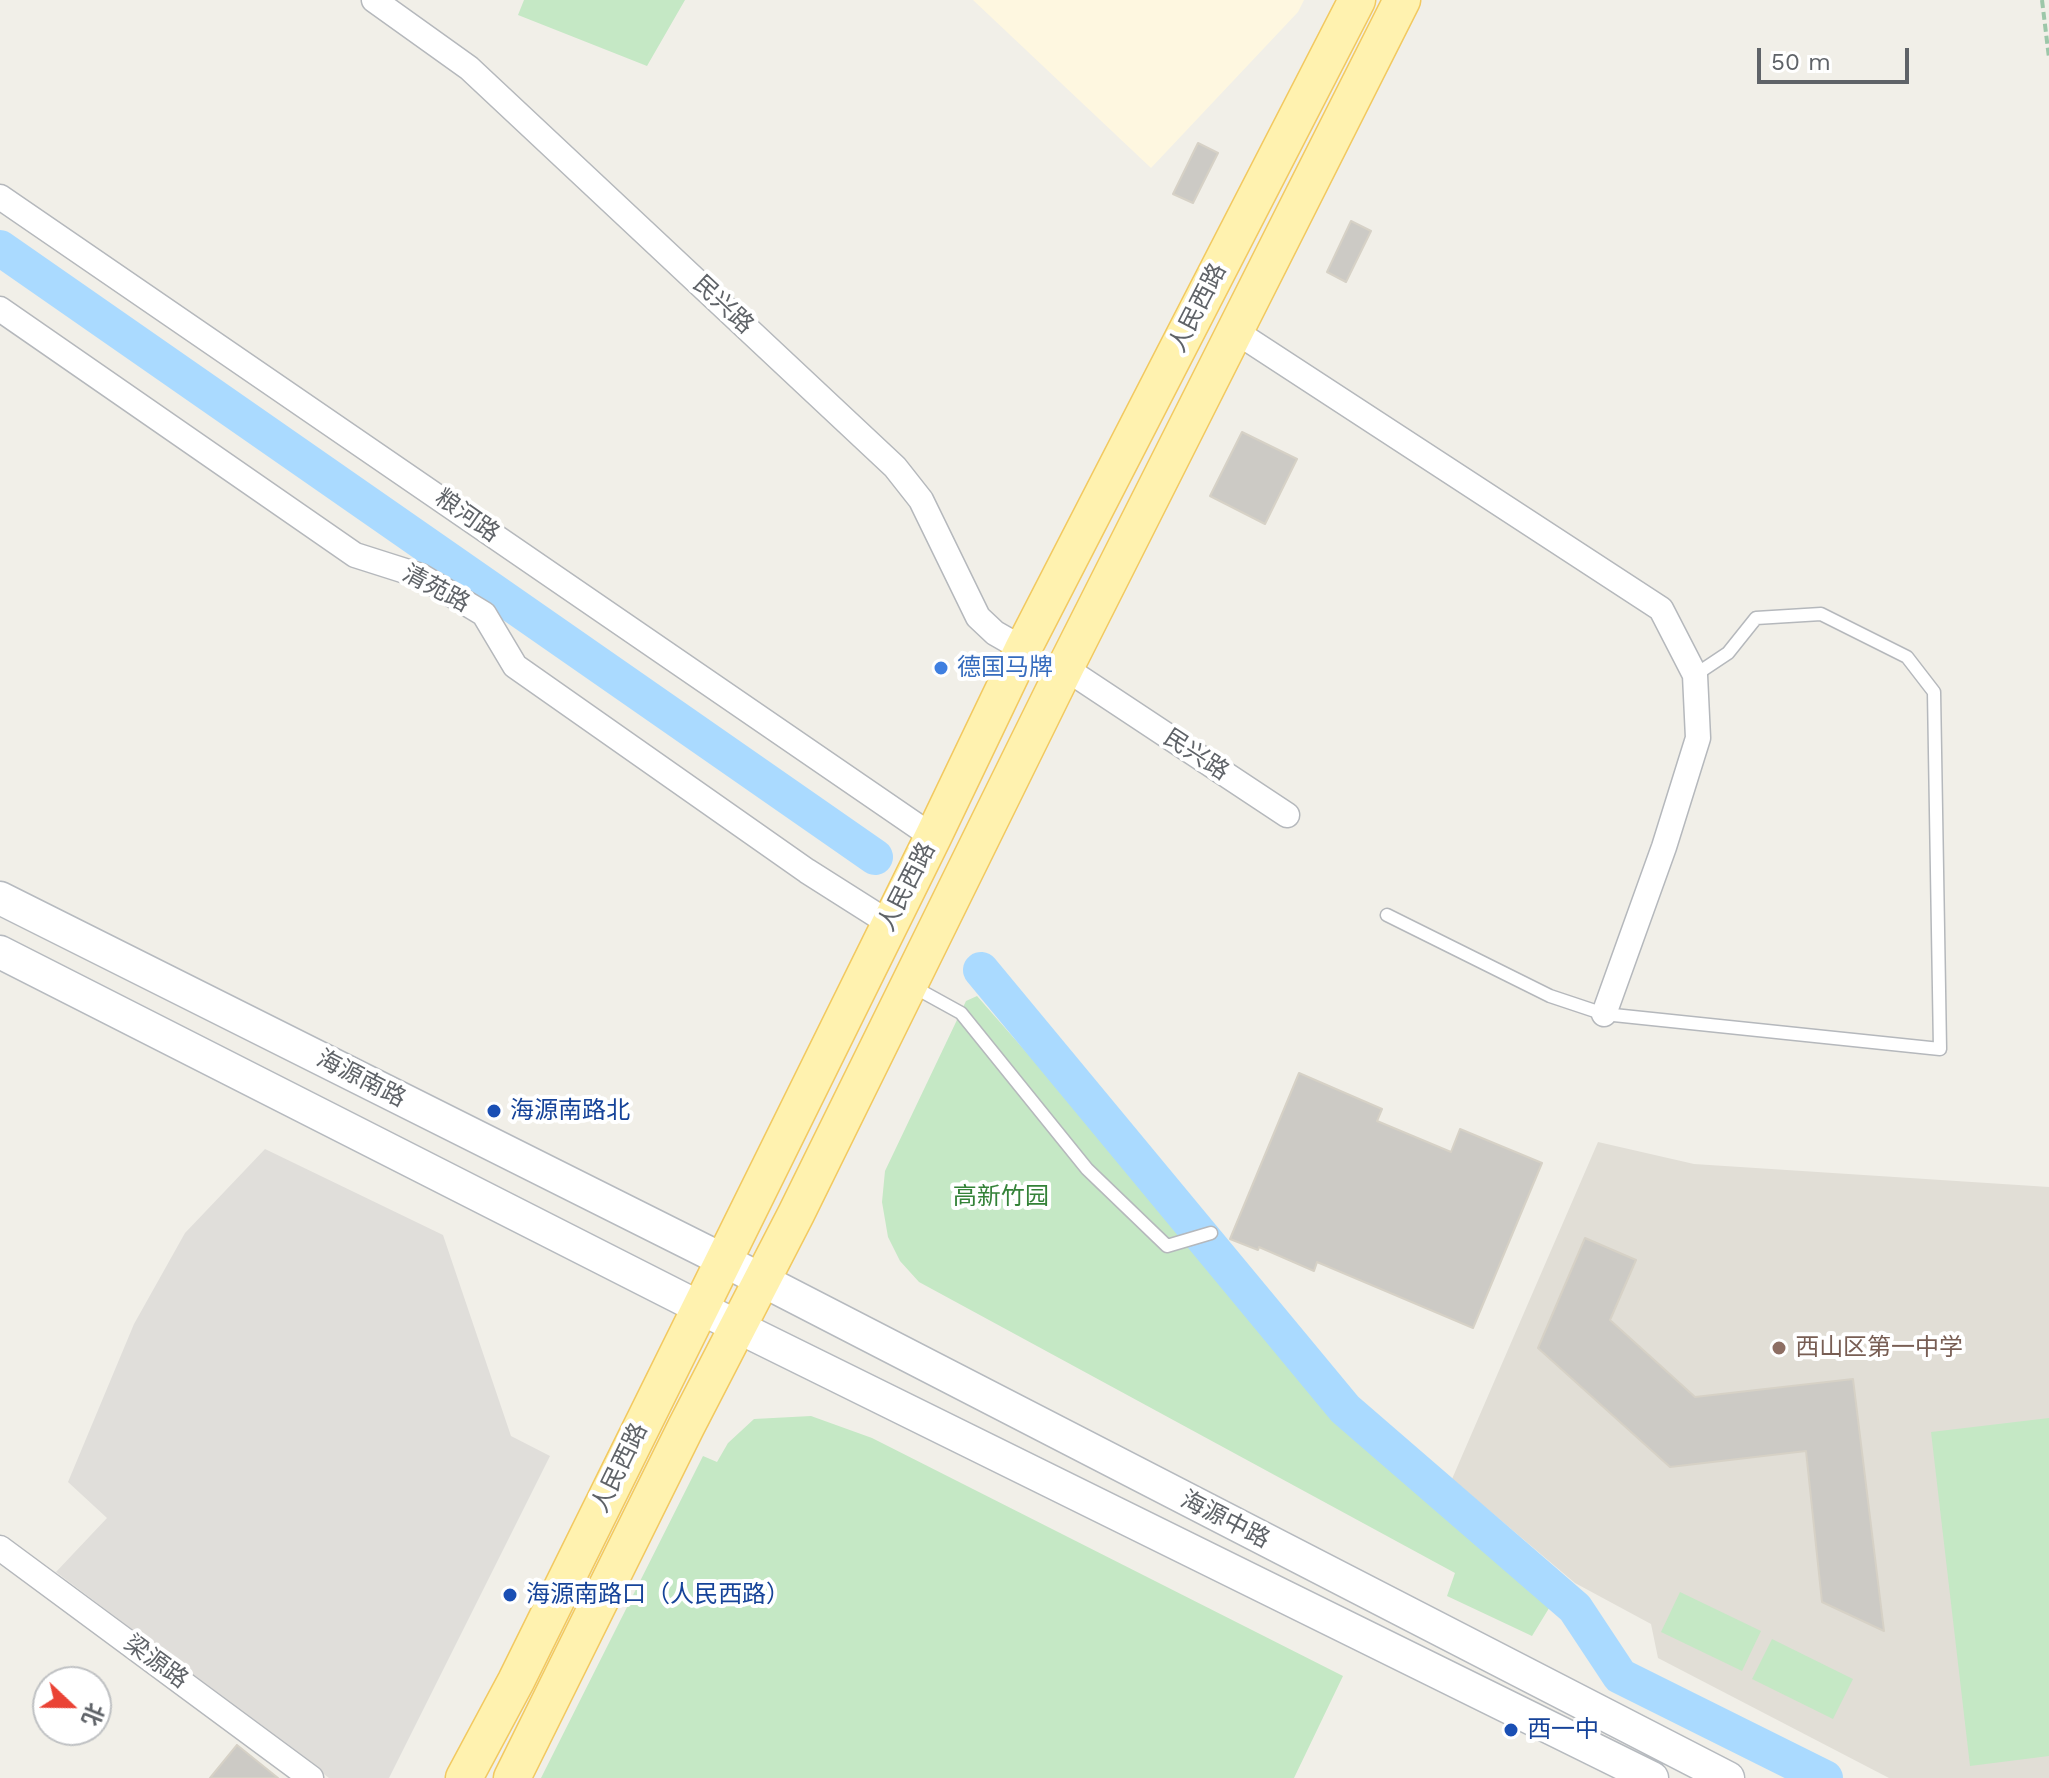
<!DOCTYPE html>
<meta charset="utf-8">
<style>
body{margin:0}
#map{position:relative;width:2049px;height:1778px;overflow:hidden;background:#f1efe8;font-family:"Work Sans","Noto Sans SC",sans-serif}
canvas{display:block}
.north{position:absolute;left:32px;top:1666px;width:80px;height:80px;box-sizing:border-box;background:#fff;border:2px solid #bfc1c3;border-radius:50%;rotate:112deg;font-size:22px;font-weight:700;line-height:32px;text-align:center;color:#5f6368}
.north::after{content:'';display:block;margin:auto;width:28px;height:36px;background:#ea4335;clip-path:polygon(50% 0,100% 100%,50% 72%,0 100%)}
.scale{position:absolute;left:1757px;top:48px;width:152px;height:36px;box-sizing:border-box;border:4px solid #5f6368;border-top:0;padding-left:10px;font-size:24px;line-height:28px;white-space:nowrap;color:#5f6368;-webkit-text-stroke:6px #fff;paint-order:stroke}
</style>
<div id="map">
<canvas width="2049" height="1778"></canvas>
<div class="north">北</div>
<div class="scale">50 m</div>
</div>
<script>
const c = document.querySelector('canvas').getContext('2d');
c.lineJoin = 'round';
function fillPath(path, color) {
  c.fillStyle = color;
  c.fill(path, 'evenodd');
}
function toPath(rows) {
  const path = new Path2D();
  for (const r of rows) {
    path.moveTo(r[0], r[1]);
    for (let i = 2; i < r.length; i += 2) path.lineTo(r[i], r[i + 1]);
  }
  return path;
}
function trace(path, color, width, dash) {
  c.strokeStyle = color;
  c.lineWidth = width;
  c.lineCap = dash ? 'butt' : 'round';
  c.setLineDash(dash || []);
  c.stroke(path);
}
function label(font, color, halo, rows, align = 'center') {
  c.font = font + ' "Work Sans","Noto Sans SC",sans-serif';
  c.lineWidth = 8;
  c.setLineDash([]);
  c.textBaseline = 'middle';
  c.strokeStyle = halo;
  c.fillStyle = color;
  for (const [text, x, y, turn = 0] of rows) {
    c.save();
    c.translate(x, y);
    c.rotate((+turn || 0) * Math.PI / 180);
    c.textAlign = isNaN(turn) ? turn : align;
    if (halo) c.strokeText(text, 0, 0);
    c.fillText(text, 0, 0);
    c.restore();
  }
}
fillPath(toPath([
 [973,0,1304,0,1298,12,1151,168]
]), '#fef7e0');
fillPath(toPath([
 [265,1149,443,1235,511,1436,550,1456,389,1778,329,1778,56,1572,107,1518,68,1482,134,1324,185,1233]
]), '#e0deda');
fillPath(toPath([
 [1598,1142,1694,1164,2049,1187,2049,1778,1889,1778,1658,1658,1651,1624,1575,1583,1452,1479]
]), '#e1ded6');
fillPath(toPath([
 [524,0,685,0,647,66,518,15],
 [977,996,1351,1422,1554,1600,1532,1636,1447,1596,1455,1573,919,1282,900,1261,888,1237,882,1202,885,1171,966,1001],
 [811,1416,872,1438,1343,1676,1294,1778,541,1778,703,1456,717,1462,728,1443,754,1419],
 [2049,1418,2049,1756,1970,1766,1931,1432],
 [1680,1592,1761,1631,1742,1671,1661,1632],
 [1772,1639,1853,1679,1833,1719,1752,1679]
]), '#c5e8c5');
trace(toPath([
 [0,248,875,857],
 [981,970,1345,1409,1575,1608,1620,1676,1825,1778]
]), '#aadaff', 36);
const building = toPath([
 [1198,143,1218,153,1193,203,1173,194,1198,143],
 [1351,221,1371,231,1346,282,1327,272,1351,221],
 [1242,432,1297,459,1265,524,1210,496,1242,432],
 [1299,1073,1382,1109,1377,1121,1451,1152,1460,1129,1542,1163,1473,1328,1317,1262,1314,1271,1259,1247,1258,1250,1230,1239,1299,1073],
 [1585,1238,1636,1260,1610,1320,1695,1397,1853,1379,1884,1631,1822,1602,1806,1451,1670,1467,1538,1348,1585,1238],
 [237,1745,278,1778,210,1778,237,1745]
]);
fillPath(building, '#cccac5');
trace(building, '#d6d1c6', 2);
const service = toPath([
 [1387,915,1550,996,1604,1014,1940,1049,1934,692,1907,657,1821,614,1756,618,1728,653,1695,675],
 [912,986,961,1013,1087,1169,1167,1246,1211,1233]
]);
const minor = toPath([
 [374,0,469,68,895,467,921,500,978,617,995,633,1023,649],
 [0,197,933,837],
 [0,309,355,555,421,576,484,614,515,666,807,871,889,923],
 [1235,331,1661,609,1695,675,1698,738,1664,847,1604,1014],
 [1065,668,1287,815],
 [0,1548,311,1778]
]);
const secondary = toPath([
 [0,898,723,1260,1728,1778],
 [0,952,738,1327,1652,1778]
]);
const primary = toPath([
 [464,1778,516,1681,933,837,1023,649,1357,0],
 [512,1778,686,1427,796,1214,1065,668,1402,0]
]);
trace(service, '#b5b8bc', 15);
trace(minor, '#b5b8bc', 27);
trace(secondary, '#b6babf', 35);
trace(primary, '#f2c960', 39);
trace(toPath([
 [2042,0,2049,58]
]), '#9cc7a9', 4, [8, 4]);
trace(service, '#fff', 12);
trace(minor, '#fff', 24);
trace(secondary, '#fff', 32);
trace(primary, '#fff2af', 36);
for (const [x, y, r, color] of [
 [941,668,8,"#3f7fe0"],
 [494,1111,8,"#1a4fb4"],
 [1779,1348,8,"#8d6e63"],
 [510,1595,8,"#1a4fb4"],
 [1511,1730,8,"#1a4fb4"]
]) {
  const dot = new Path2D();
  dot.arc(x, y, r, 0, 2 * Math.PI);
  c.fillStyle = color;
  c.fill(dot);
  trace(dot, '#fff', 3);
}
label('24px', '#5f6368', '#fff', [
 ["民兴路",723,305,43],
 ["人民西路",1198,308,-63],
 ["粮河路",467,516,35],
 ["清苑路",436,589,28],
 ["民兴路",1196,755,33],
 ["人民西路",907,887,-63],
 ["海源南路",361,1079,27],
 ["人民西路",620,1468,-64],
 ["海源中路",1225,1520,27],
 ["梁源路",156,1662,36]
]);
label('24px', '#366cbe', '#fff', [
 ["德国马牌",957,668]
], 'left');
label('24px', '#164399', '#fff', [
 ["海源南路北",510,1111],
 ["海源南路口（人民西路）",526,1595],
 ["西一中",1527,1730]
], 'left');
label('24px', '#348238', '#fff', [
 ["高新竹园",1001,1197]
]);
label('24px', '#785e54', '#fff', [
 ["西山区第一中学",1795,1348]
], 'left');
</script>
